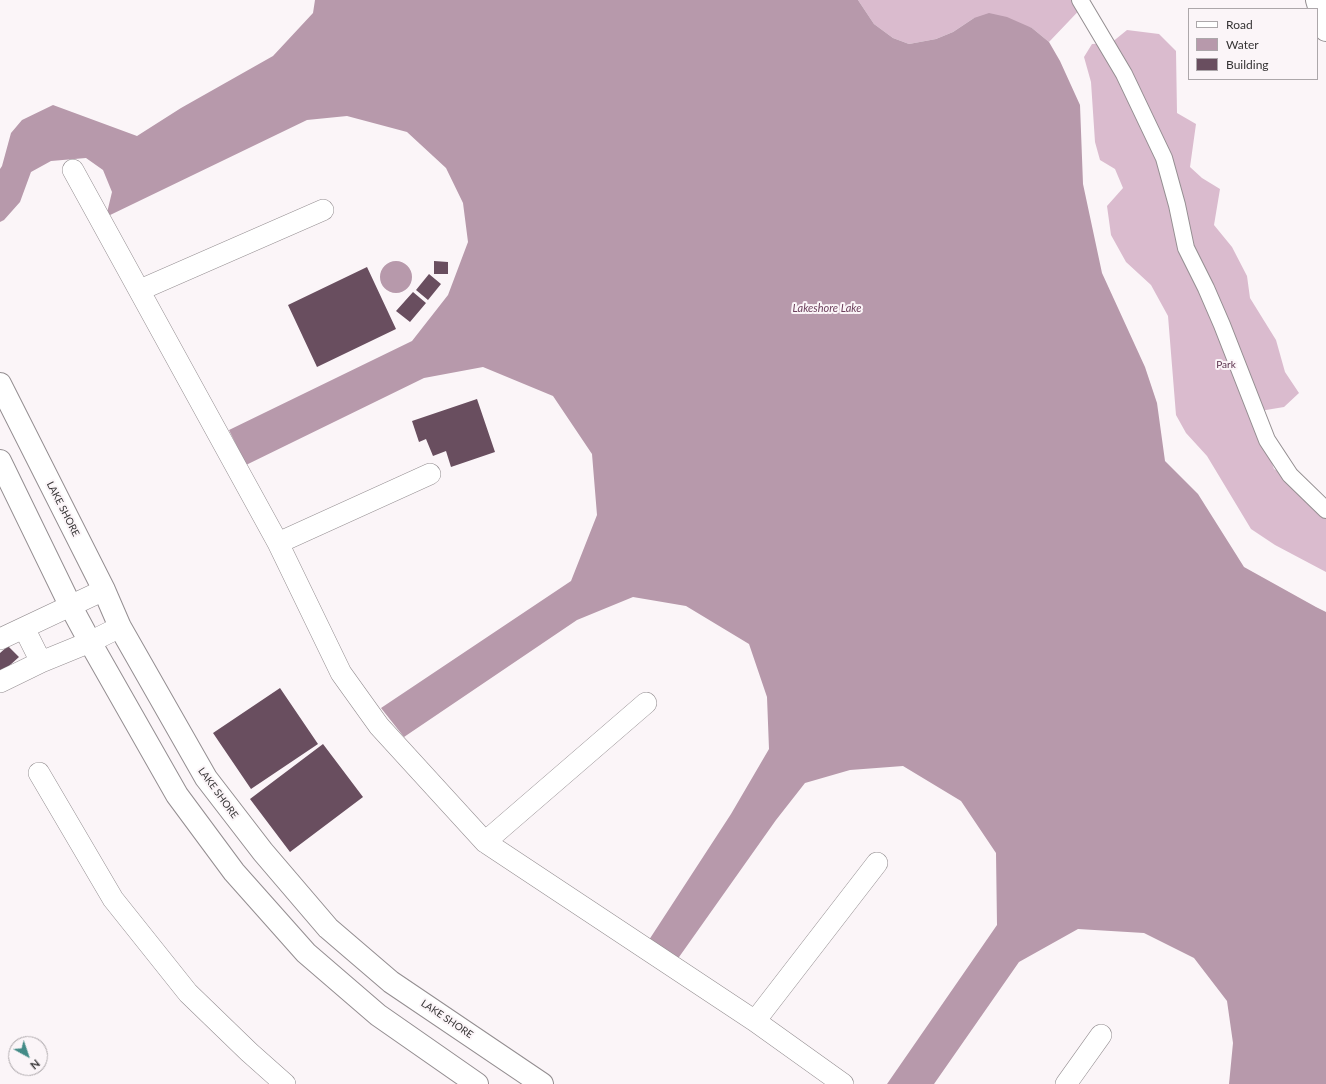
<!DOCTYPE html>
<style>
body{margin:0}
#map{position:relative;width:1326px;height:1084px;overflow:hidden;background:#fbf5f8;font-family:Lato,sans-serif}
canvas{display:block}
.legend{position:absolute;left:1188px;top:8px;width:130px;height:72px;box-sizing:border-box;background:#fbf5f8;border:1px solid #aca7aa;margin:0;padding:5px 7px;list-style:none;font-size:12px;color:#353334}
.legend li{display:flex;align-items:center;gap:8px;height:20px}
.legend b{width:20px;border:1px solid #aca7aa}
.north{position:absolute;left:8px;top:1036px;width:40px;height:40px;box-sizing:border-box;background:#fbf5f8;border:1px solid #aca7aa;border-radius:50%;rotate:140deg;font-size:11px;font-weight:700;line-height:16px;text-align:center;color:#353334}
.north::after{content:'';display:block;margin:auto;width:14px;height:18px;background:#438b87;clip-path:polygon(50% 0,100% 100%,50% 72%,0 100%)}
</style>
<div id="map">
<canvas width="1326" height="1084"></canvas>
<ul class="legend">
<li><b style="height:5px;background:#fff"></b>Road</li>
<li><b style="height:11px;background:#b799ab"></b>Water</li>
<li><b style="height:11px;background:#694e5f"></b>Building</li>
</ul>
<div class="north">N</div>
</div>
<script>
const c = document.querySelector('canvas').getContext('2d');
c.lineJoin = 'round';
function fillPath(path, color) {
  c.fillStyle = color;
  c.fill(path, 'evenodd');
}
function toPath(rows) {
  const path = new Path2D();
  for (const r of rows) {
    if (r.length === 3) {
      path.moveTo(r[0] + r[2], r[1]);
      path.arc(r[0], r[1], r[2], 0, 2 * Math.PI);
      continue;
    }
    path.moveTo(r[0], r[1]);
    for (let i = 2; i < r.length; i += 2) path.lineTo(r[i], r[i + 1]);
  }
  return path;
}
function trace(path, color, width, dash) {
  c.strokeStyle = color;
  c.lineWidth = width;
  c.lineCap = dash ? 'butt' : 'round';
  c.setLineDash(dash || []);
  c.stroke(path);
}
function label(font, color, halo, rows, align = 'center') {
  c.font = font + ' Lato,sans-serif';
  c.lineWidth = 4;
  c.setLineDash([]);
  c.textBaseline = 'middle';
  c.strokeStyle = halo;
  c.fillStyle = color;
  for (const [text, x, y, turn = 0] of rows) {
    c.save();
    c.translate(x, y);
    c.rotate((+turn || 0) * Math.PI / 180);
    c.textAlign = isNaN(turn) ? turn : align;
    if (halo) c.strokeText(text, 0, 0);
    c.fillText(text, 0, 0);
    c.restore();
  }
}
fillPath(toPath([
 [858,0,1089,0,1049,42,1032,28,974,18,953,32,936,39,909,44,893,38,874,24],
 [1127,30,1159,34,1176,51,1177,113,1196,124,1190,167,1202,178,1220,189,1214,225,1232,247,1247,276,1250,298,1276,340,1285,372,1299,393,1284,407,1254,412,1274,469,1301,484,1326,504,1326,572,1275,545,1251,529,1207,456,1186,433,1176,415,1168,316,1151,285,1126,262,1111,235,1107,206,1123,188,1115,169,1100,160,1095,142,1091,82,1084,57,1092,44,1111,43]
]), '#dabbce');
fillPath(toPath([
 [315,0,858,0,874,24,893,38,909,44,936,39,953,32,974,18,989,13,1007,17,1032,28,1049,42,1060,61,1080,105,1083,184,1102,273,1145,367,1157,403,1165,461,1198,494,1244,567,1316,607,1326,612,1326,1084,1229,1084,1233,1043,1227,1001,1194,958,1144,933,1078,929,1019,962,934,1084,887,1084,997,925,996,853,961,801,903,766,850,770,805,783,776,820,672,967,647,943,731,814,769,749,767,697,749,644,686,606,633,597,577,620,404,737,381,708,571,581,597,515,592,454,553,396,483,367,424,378,246,465,229,430,412,341,448,295,468,242,463,203,446,168,407,132,347,116,307,120,106,217,112,192,103,170,86,158,51,161,31,172,20,202,4,220,0,222,0,169,2,166,11,133,22,120,53,105,137,136,181,108,273,56,313,13],
 [396,277,16]
]), '#b799ab');
fillPath(toPath([
 [434,261,448,262,448,274,434,274],
 [367,267,396,329,317,367,288,305],
 [429,274,441,284,428,300,416,290],
 [413,292,426,303,410,322,396,311],
 [477,399,495,452,451,467,446,451,433,456,426,439,419,442,412,421],
 [8,646,19,657,0,674,0,653],
 [280,688,318,744,251,789,213,733],
 [323,744,363,797,290,852,250,799]
]), '#694e5f');
const pedestrian = toPath([
 [1080,0,1124,74,1164,158,1177,205,1186,248,1206,288,1222,325,1267,440,1290,475,1326,510]
]);
const minor = toPath([
 [73,170,278,543,341,673,379,726,485,842,755,1021,843,1084],
 [140,290,323,210],
 [278,543,430,474],
 [24,628,41,662],
 [0,639,104,590],
 [0,682,41,662,90,642,120,627],
 [39,773,113,899,188,993,249,1052,285,1084],
 [485,842,646,703],
 [755,1021,877,863],
 [1066,1084,1101,1035]
]);
const tertiary = toPath([
 [1317,0,1326,30],
 [0,384,104,590,120,627,206,778,263,852,328,928,391,982,542,1084],
 [0,461,70,605,90,642,177,795,234,872,306,953,378,1015,477,1084]
]);
trace(pedestrian, '#948e91', 18);
trace(minor, '#948e91', 22);
trace(tertiary, '#948e91', 24);
trace(pedestrian, '#fff', 16);
trace(minor, '#fff', 21);
trace(tertiary, '#fff', 22);
label('10px', '#592f4b', '#fbf5f8', [
 ["Park",1226,365]
]);
label('10px', '#353334', '#fbf5f8', [
 ["LAKE SHORE",63,509,63],
 ["LAKE SHORE",218,793,54],
 ["LAKE SHORE",447,1019,34]
]);
label('italic 11px', '#6d415d', '#fbf5f8', [
 ["Lakeshore Lake",827,308]
]);
</script>
